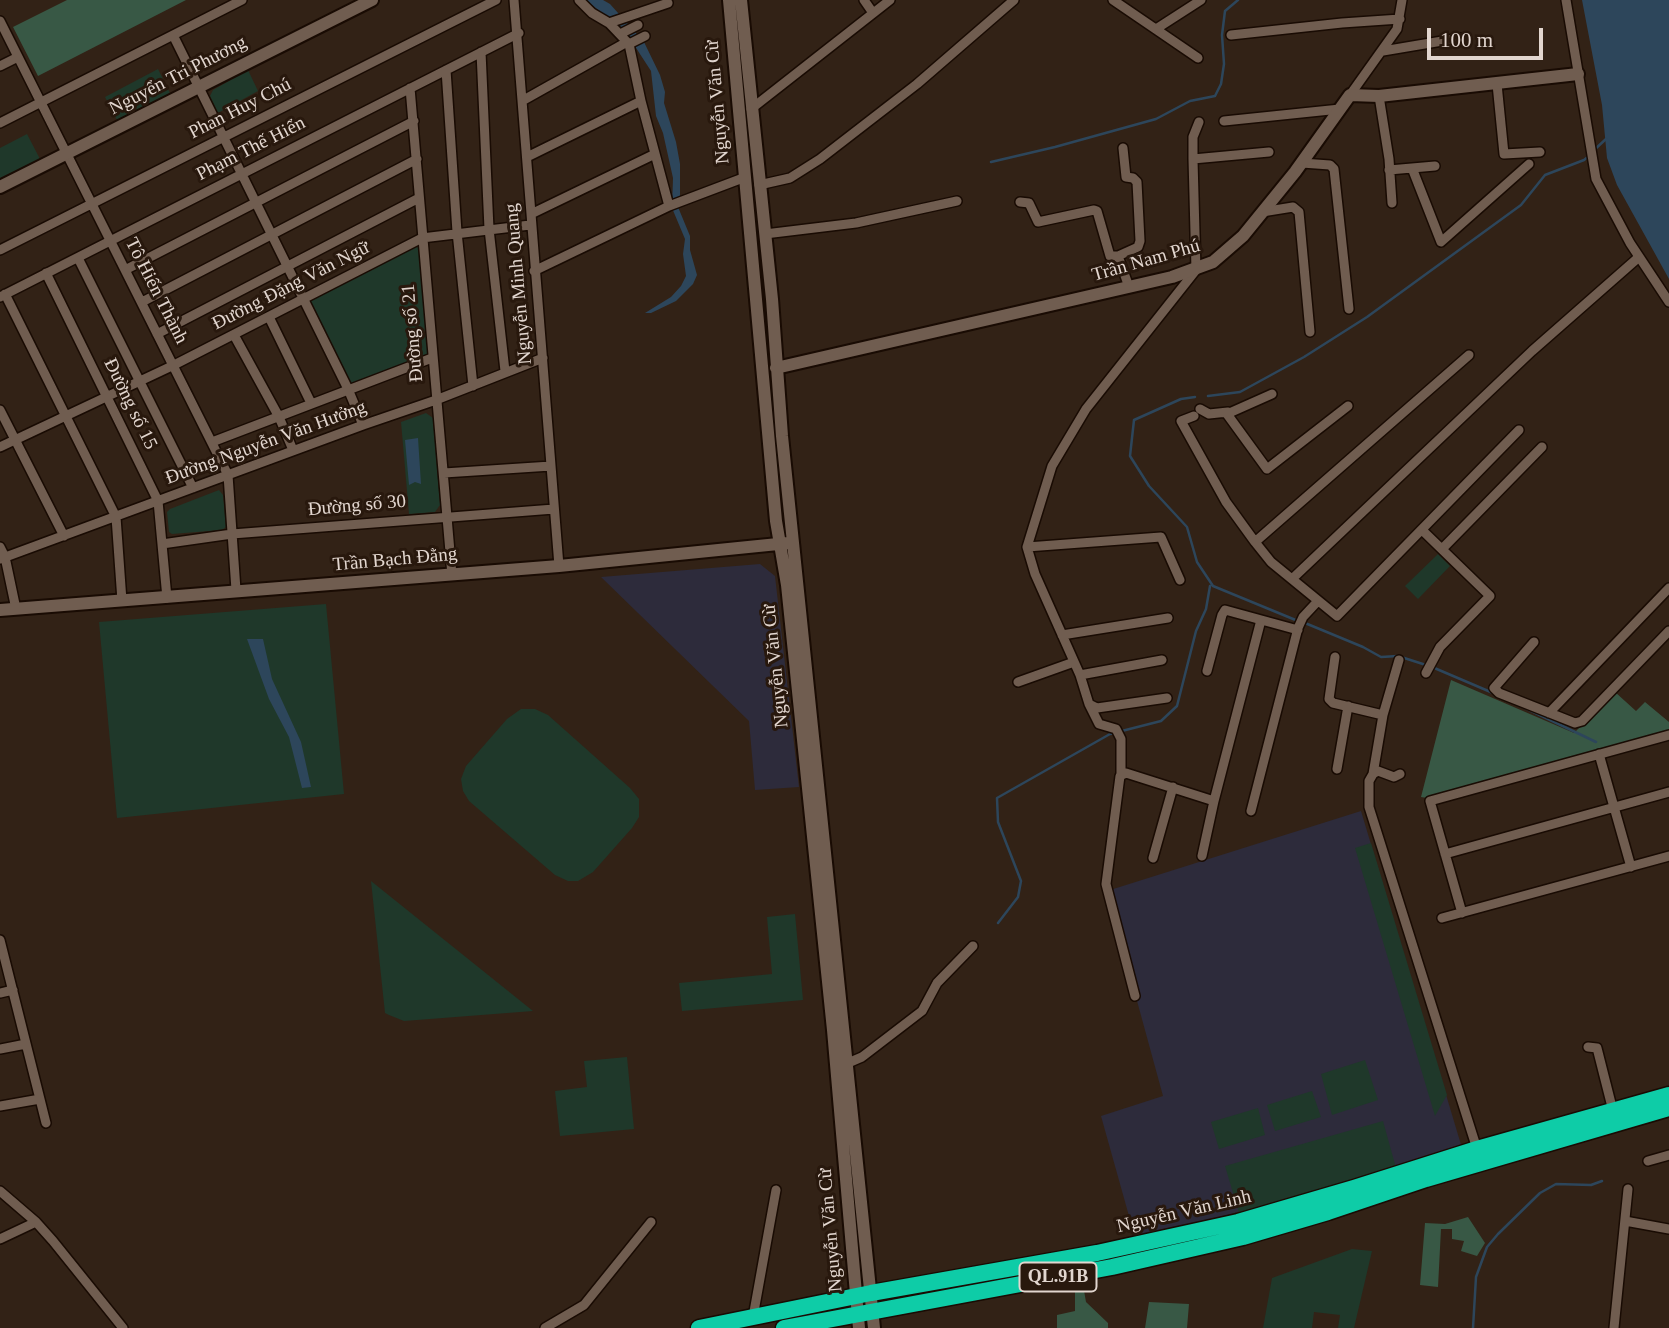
<!DOCTYPE html>
<meta charset="utf-8">
<style>
body{margin:0}
#map{position:relative;width:1669px;height:1328px;overflow:hidden;background:#322216;font-family:"Times New Roman",serif}
canvas{display:block}
.scale{position:absolute;left:1427px;top:28px;width:116px;height:32px;box-sizing:border-box;border:4px solid #e2d6cf;border-top:0;padding-left:9px;font-size:21px;line-height:24px;white-space:nowrap;color:#e2d6cf;-webkit-text-stroke:5px #28180d;paint-order:stroke}
</style>
<div id="map">
<canvas width="1669" height="1328"></canvas>
<div class="scale">100 m</div>
</div>
<script>
const c = document.querySelector('canvas').getContext('2d');
c.lineJoin = 'round';
function fillPath(path, color) {
  c.fillStyle = color;
  c.fill(path, 'evenodd');
}
function toPath(rows) {
  const path = new Path2D();
  for (const r of rows) {
    path.moveTo(r[0], r[1]);
    for (let i = 2; i < r.length; i += 2) path.lineTo(r[i], r[i + 1]);
  }
  return path;
}
function trace(path, color, width, dash) {
  c.strokeStyle = color;
  c.lineWidth = width;
  c.lineCap = dash ? 'butt' : 'round';
  c.setLineDash(dash || []);
  c.stroke(path);
}
function label(font, color, halo, rows, align = 'center') {
  c.font = font + ' "Times New Roman",serif';
  c.lineWidth = 6;
  c.setLineDash([]);
  c.textBaseline = 'middle';
  c.strokeStyle = halo;
  c.fillStyle = color;
  for (const [text, x, y, turn = 0] of rows) {
    c.save();
    c.translate(x, y);
    c.rotate((+turn || 0) * Math.PI / 180);
    c.textAlign = isNaN(turn) ? turn : align;
    if (halo) c.strokeText(text, 0, 0);
    c.fillText(text, 0, 0);
    c.restore();
  }
}
fillPath(toPath([
 [760,564,775,576,799,787,755,790,749,721,601,577],
 [1361,811,1462,1148,1136,1241,1101,1116,1163,1096,1107,891]
]), '#2d2b3b');
fillPath(toPath([
 [158,69,170,93,117,120,105,97],
 [248,70,258,91,218,113,210,96,213,90],
 [27,134,40,159,0,178,0,148],
 [416,247,422,248,430,353,427,357,350,384,309,304,309,300],
 [426,413,433,418,440,505,435,512,409,514,401,422],
 [219,490,223,495,226,527,222,530,172,534,169,532,167,512,170,509],
 [1438,554,1450,566,1418,599,1405,586],
 [326,604,344,794,117,818,99,622],
 [521,709,535,709,548,715,630,788,639,799,639,817,632,828,593,872,578,881,568,881,555,875,469,801,463,791,461,779,466,766,507,719],
 [1371,843,1447,1095,1435,1116,1355,848],
 [371,881,533,1011,404,1021,389,1015,385,1013],
 [795,914,803,1000,682,1011,679,983,772,974,767,917],
 [627,1057,634,1129,560,1136,555,1091,587,1087,584,1061],
 [1365,1060,1378,1100,1332,1115,1321,1074],
 [1312,1091,1321,1117,1275,1131,1267,1105],
 [1258,1108,1265,1135,1219,1149,1211,1122],
 [1383,1121,1396,1168,1239,1213,1225,1166],
 [1352,1249,1372,1251,1354,1328,1338,1328,1340,1315,1314,1312,1312,1328,1263,1328,1272,1278]
]), '#1f382a');
fillPath(toPath([
 [67,0,186,0,38,76,13,27],
 [1451,680,1574,733,1615,692,1636,711,1645,702,1669,722,1669,731,1427,798,1421,797],
 [1468,1217,1485,1243,1477,1256,1461,1251,1464,1241,1452,1239,1452,1229,1441,1229,1438,1287,1420,1285,1425,1223,1445,1224],
 [1083,1285,1086,1302,1108,1323,1108,1328,1057,1328,1057,1315,1075,1311,1075,1286],
 [1149,1302,1189,1304,1187,1328,1145,1328]
]), '#385845');
fillPath(toPath([
 [586,0,603,0,610,4,644,42,660,75,665,92,664,103,676,142,680,164,680,196,678,207,690,236,690,250,697,275,693,284,676,301,651,313,645,313,671,297,681,286,686,276,683,254,685,239,672,208,673,178,663,133,656,116,651,71,627,34],
 [1582,0,1669,0,1669,279,1617,185,1607,158,1602,105],
 [418,438,421,484,415,482,409,485,405,440],
 [247,639,263,639,272,679,301,742,311,787,302,788,289,737,269,699]
]), '#2d465b');
trace(toPath([
 [1593,151,1606,139],
 [991,162,1055,147,1156,119,1190,101,1215,96,1221,84,1224,64,1222,35,1225,11,1238,0],
 [1208,396,1240,392,1304,357,1367,317,1521,205,1545,175,1584,160,1589,156],
 [1195,397,1181,399,1134,420,1130,456,1149,486,1187,527,1197,562,1213,586,1298,621],
 [1305,623,1363,647,1381,657,1398,656,1426,665],
 [1432,667,1493,693],
 [1521,706,1596,742],
 [998,923,1018,897,1021,881,998,822,997,798,1110,734,1161,721,1177,706,1196,631,1206,609,1210,586],
 [1473,1328,1476,1277,1487,1247,1498,1234,1540,1193,1556,1184,1591,1185,1602,1181]
]), '#2d465b', 2.5);
const street = toPath([
 [514,0,559,566],
 [579,0,592,13,609,23],
 [864,0,873,13],
 [1113,0,1198,58],
 [1566,0,1596,179,1630,243,1669,302],
 [668,3,609,23,629,44,641,101,669,206],
 [0,21,228,475,236,590],
 [1156,29,1201,0],
 [620,34,638,25],
 [173,35,348,389,363,425],
 [1231,35,1342,23,1400,19],
 [629,44,645,36],
 [1383,51,1460,38],
 [481,52,489,229,505,371],
 [0,66,18,57],
 [446,70,457,232,473,386],
 [1497,84,1504,154,1540,152],
 [410,88,452,575],
 [1350,95,1397,29,1402,0],
 [1379,96,1389,159,1392,203],
 [522,101,627,42],
 [751,109,890,0],
 [1224,121,1340,109],
 [0,123,242,0],
 [1123,148,1126,177,1133,178,1137,182,1140,241,1138,247,1118,256,1129,287],
 [527,157,641,101],
 [1193,159,1193,137,1199,122],
 [1302,163,1330,165,1334,169,1349,309],
 [1412,168,1435,166],
 [1389,170,1412,168,1441,242,1529,164],
 [759,185,790,178,820,159,917,84,1014,0],
 [1020,202,1029,203,1038,222,1094,210,1097,211,1110,256,1118,256],
 [1262,212,1293,207,1299,212,1310,332],
 [531,214,655,154],
 [765,234,856,223,957,201],
 [0,250,496,0],
 [78,258,193,488],
 [125,270,414,121],
 [534,271,669,206,743,178],
 [46,273,158,501,167,598],
 [5,294,116,517,122,601],
 [0,297,519,33],
 [142,302,417,159],
 [269,317,311,403],
 [157,334,419,198],
 [234,335,279,417,293,450],
 [1272,394,1227,414,1267,469,1348,406],
 [1200,409,1209,414,1228,412],
 [0,410,64,536],
 [1194,416,1181,421,1226,502,1255,542,1271,562,1337,616,1519,430],
 [212,442,432,358],
 [0,447,174,365,422,238,530,225],
 [444,473,551,466],
 [1422,530,1490,596,1440,647,1426,673],
 [1255,542,1469,355],
 [162,544,232,534,554,509],
 [0,547,5,557,16,609],
 [1027,547,1035,574,1080,675,1089,704,1097,708,1167,698],
 [1442,549,1542,447],
 [0,559,363,425,436,400,543,358],
 [1292,579,1532,351,1639,257],
 [1180,580,1161,537,1027,547,1052,466,1086,409,1196,270,1193,159,1269,152],
 [1062,635,1168,618],
 [1534,642,1494,688,1499,693,1575,723,1582,721,1669,631],
 [1335,657,1329,699,1333,703,1383,715],
 [1207,671,1222,615,1225,610,1298,630],
 [1080,675,1162,660],
 [1018,682,1074,662],
 [1089,704,1099,724,1116,729,1121,739,1121,774],
 [1549,713,1669,588],
 [1599,754,1631,867],
 [1337,769,1348,706],
 [1373,774,1383,715,1399,660],
 [1400,774,1394,777,1378,771,1373,774,1369,781,1369,807,1477,1149],
 [1251,811,1298,628,1303,617,1317,602],
 [1445,854,1669,792],
 [1202,856,1214,801,1261,620],
 [1153,858,1173,787],
 [1462,913,1430,801,1669,735],
 [1442,918,1669,856],
 [0,940,46,1123],
 [0,993,13,990],
 [1135,996,1106,884,1120,776,1126,773,1214,801],
 [1588,1047,1597,1048,1613,1111],
 [0,1049,26,1044],
 [848,1063,862,1057,922,1011,937,983,973,946],
 [0,1106,40,1099],
 [1648,1161,1669,1155],
 [0,1191,36,1222,53,1241,123,1328],
 [1625,1221,1669,1229],
 [0,1239,36,1222],
 [753,1317,776,1190],
 [545,1328,584,1305,651,1222],
 [1614,1328,1628,1189]
]);
const secondary = toPath([
 [729,0,776,521,787,585,833,1030,859,1328],
 [741,0,772,299,782,436,874,1328],
 [0,187,372,0],
 [776,368,1172,277,1213,262,1243,236,1295,172,1350,95,1379,96,1578,74],
 [0,610,559,566,788,543]
]);
const highway = toPath([
 [699,1328,871,1293,1097,1253,1238,1222,1354,1188,1477,1149,1669,1095],
 [784,1328,1112,1267,1243,1237,1328,1212,1426,1179,1669,1108]
]);
trace(street, '#190b03', 12);
trace(secondary, '#190b03', 16);
trace(highway, '#190b03', 19);
trace(street, '#705d50', 9);
trace(secondary, '#705d50', 12);
trace(highway, '#0ecca7', 16);
for (const [x, y, w] of [
 [1058,1277,77]
]) {
  const box = new Path2D();
  box.roundRect(x - w / 2, y - 14.5, w, 29, 5);
  c.fillStyle = '#28180d';
  c.fill(box);
  trace(box, '#e2d6cf', 2);
}
label('bold 18px', '#e2d6cf', null, [
 ["QL.91B",1058,1277]
]);
label('19px', '#e2d6cf', '#28180d', [
 ["Nguyển Tri Phương",178,76,-27],
 ["Nguyễn Văn Cừ",718,102,-95],
 ["Phan Huy Chú",240,109,-27],
 ["Phạm Thế Hiển",251,149,-27],
 ["Trần Nam Phú",1146,261,-16],
 ["Nguyễn Minh Quang",519,284,-95],
 ["Đường Đặng Văn Ngữ",291,286,-27],
 ["Tô Hiến Thành",156,291,63],
 ["Đường số 21",413,333,-95],
 ["Đường số 15",130,404,64],
 ["Đường Nguyễn Văn Hưởng",266,443,-20],
 ["Đường số 30",357,506,-5],
 ["Trần Bạch Đằng",395,560,-5],
 ["Nguyễn Văn Cừ",776,666,-96],
 ["Nguyễn Văn Linh",1184,1212,-13],
 ["Nguyễn Văn Cừ",831,1230,-95]
]);
</script>
